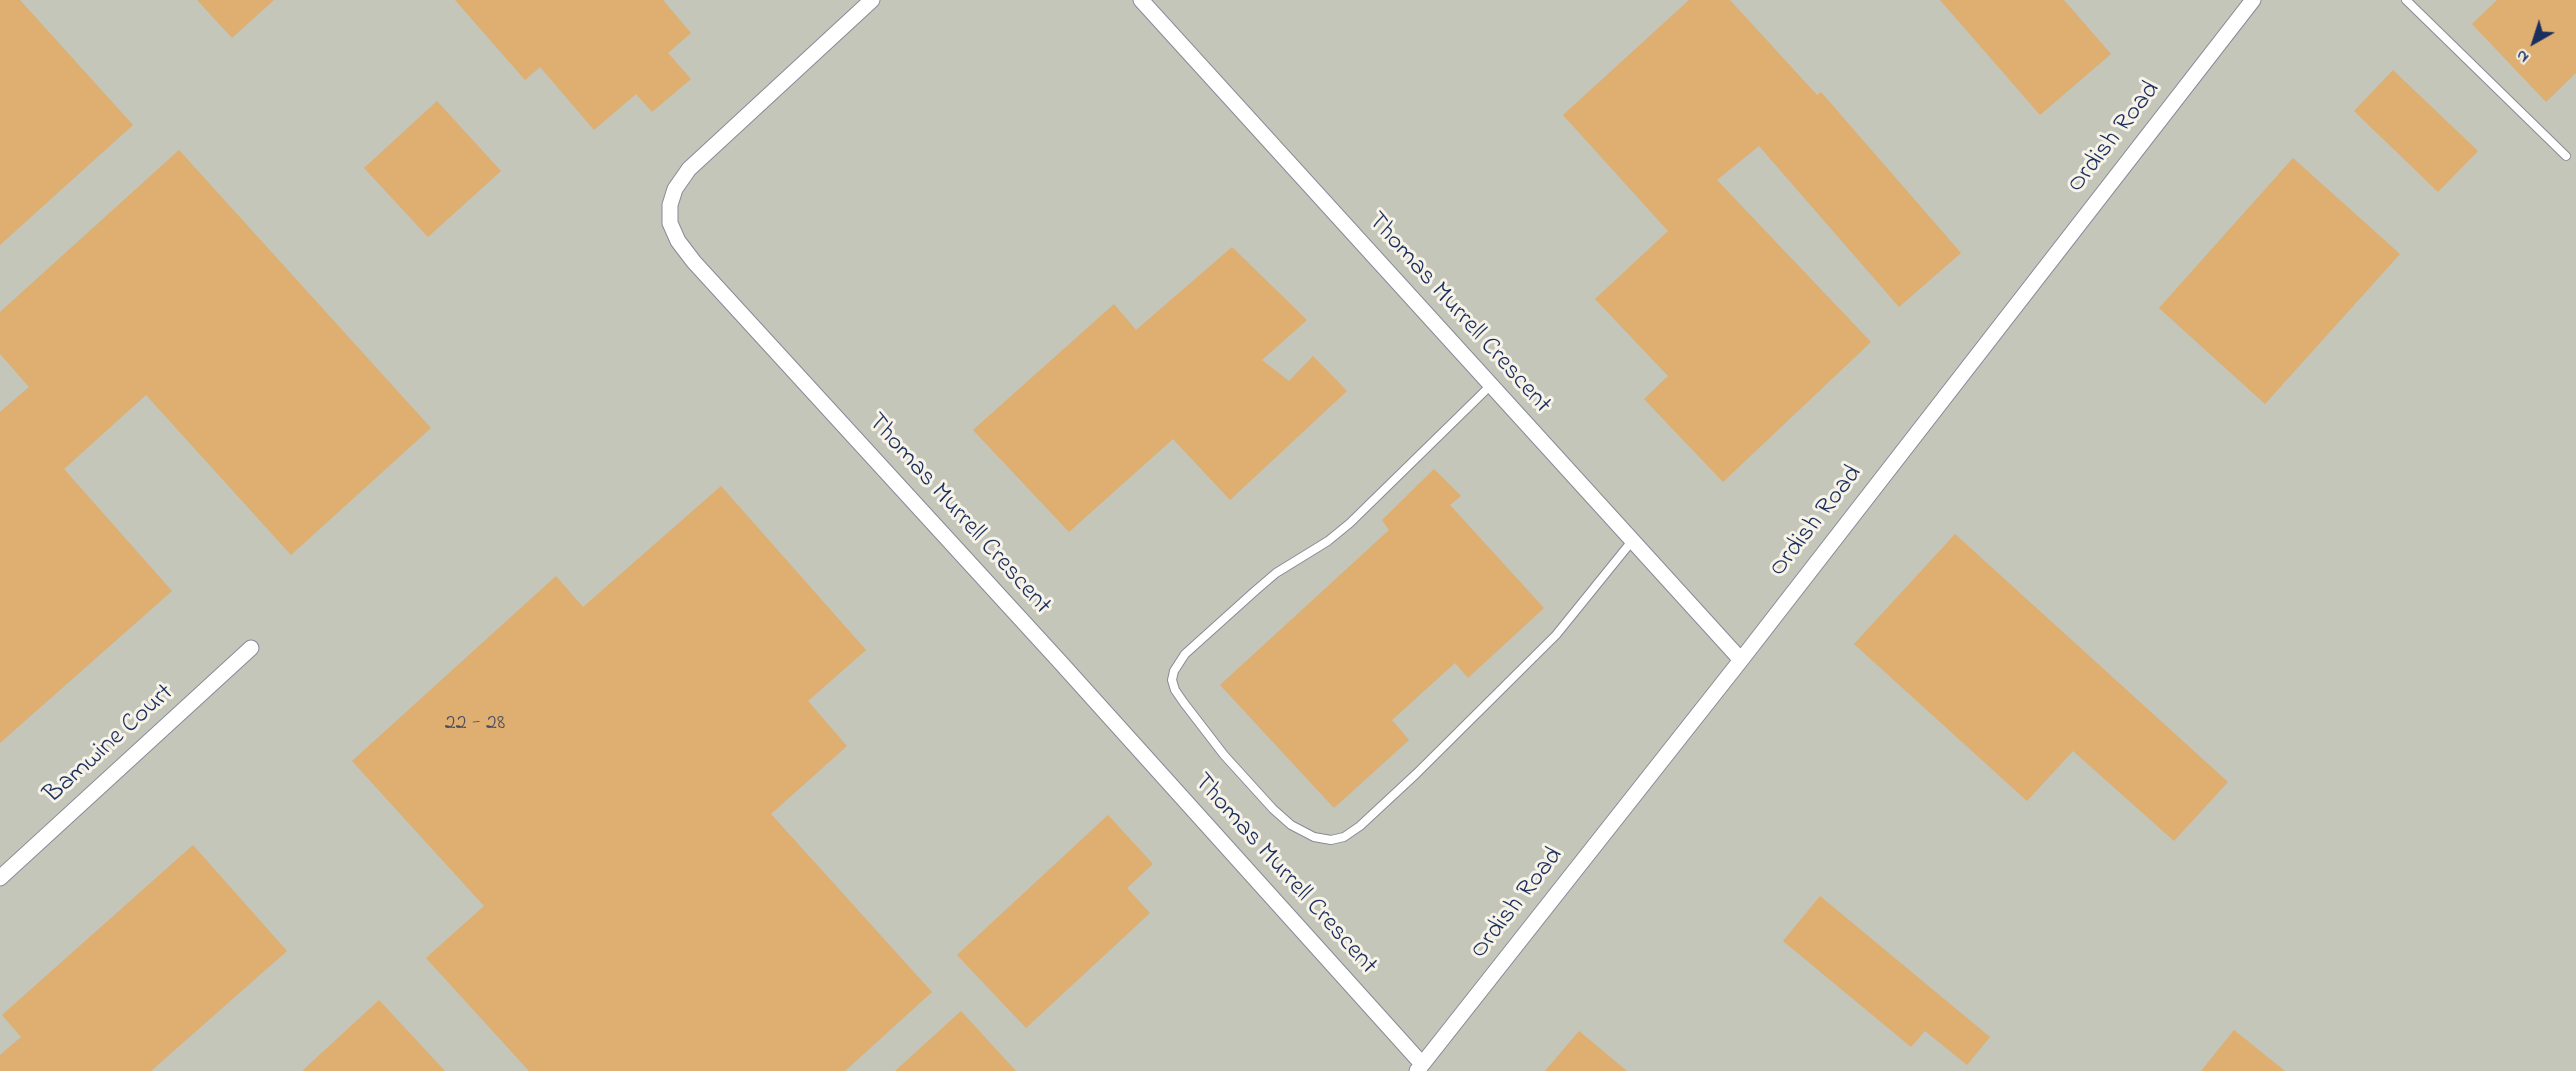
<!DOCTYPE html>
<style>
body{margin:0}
#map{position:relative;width:2576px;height:1071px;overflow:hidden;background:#f5e7d3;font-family:"Indie Flower",sans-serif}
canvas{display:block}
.north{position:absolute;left:2504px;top:12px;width:60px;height:60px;-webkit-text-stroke:4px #f7f3e8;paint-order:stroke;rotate:219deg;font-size:16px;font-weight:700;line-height:24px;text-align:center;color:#1b2f5e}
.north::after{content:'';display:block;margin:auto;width:21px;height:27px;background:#1b2f5e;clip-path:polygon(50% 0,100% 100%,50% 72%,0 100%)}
</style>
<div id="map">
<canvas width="2576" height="1071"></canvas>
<div class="north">N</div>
</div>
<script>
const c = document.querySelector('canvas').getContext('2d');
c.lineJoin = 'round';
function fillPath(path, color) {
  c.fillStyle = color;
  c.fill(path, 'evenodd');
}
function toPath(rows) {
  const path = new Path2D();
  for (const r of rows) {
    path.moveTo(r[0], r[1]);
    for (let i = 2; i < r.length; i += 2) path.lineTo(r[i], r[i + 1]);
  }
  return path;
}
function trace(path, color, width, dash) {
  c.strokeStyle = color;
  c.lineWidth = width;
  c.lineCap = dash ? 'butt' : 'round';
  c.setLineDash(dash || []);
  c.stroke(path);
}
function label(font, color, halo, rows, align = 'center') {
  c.font = font + ' "Indie Flower",sans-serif';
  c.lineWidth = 6;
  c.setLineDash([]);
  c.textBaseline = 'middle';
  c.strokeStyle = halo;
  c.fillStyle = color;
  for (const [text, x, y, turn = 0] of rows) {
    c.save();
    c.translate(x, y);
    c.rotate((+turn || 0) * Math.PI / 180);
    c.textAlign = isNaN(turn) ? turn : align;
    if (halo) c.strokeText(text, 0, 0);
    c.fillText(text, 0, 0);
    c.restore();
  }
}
fillPath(toPath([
 [0,0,2576,0,2576,1071,0,1071]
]), '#c3c6b9');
fillPath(toPath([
 [0,0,20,0,133,125,0,245],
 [197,0,274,0,232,38],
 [455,0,663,0,691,33,668,53,691,79,652,112,636,94,594,130,540,67,525,80],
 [1689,0,1730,0,1817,95,1821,92,1961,253,1899,307,1759,146,1717,180,1871,342,1723,482,1644,399,1668,376,1595,299,1668,231,1563,115],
 [1940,0,2064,0,2111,54,2040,115],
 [2497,0,2576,0,2576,73,2546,102,2472,24],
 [2393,70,2478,151,2438,192,2354,111],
 [437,101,501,171,428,237,364,168],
 [179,150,431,428,291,555,146,395,64,469,172,591,0,743,0,412,29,387,0,354,0,312],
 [2293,158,2400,254,2265,404,2159,308],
 [1232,247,1307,320,1262,360,1289,381,1313,356,1347,391,1230,500,1173,439,1069,532,973,430,1114,304,1136,330],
 [1434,469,1461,496,1450,505,1544,608,1468,678,1455,663,1392,720,1409,740,1334,808,1220,685,1389,530,1382,520],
 [721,486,866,650,808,701,847,746,771,814,932,992,845,1071,529,1071,426,958,484,906,352,761,556,576,583,607],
 [1955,534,2228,782,2174,841,2073,751,2027,801,1854,644],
 [1108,815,1153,864,1127,888,1150,913,1026,1028,957,955],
 [193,845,287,951,151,1071,0,1071,0,1055,21,1037,2,1015],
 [1820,896,1990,1037,1967,1065,1925,1031,1911,1047,1783,941],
 [379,1000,445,1071,302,1071],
 [961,1011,1016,1071,895,1071],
 [2234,1030,2285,1071,2201,1071],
 [1579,1031,1627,1071,1545,1071]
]), '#dfae71');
const service = toPath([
 [2406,0,2566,156],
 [1490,386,1350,523,1328,541,1276,573,1255,591,1185,654,1174,671,1172,680,1175,690,1184,703,1224,755,1273,809,1291,825,1314,837,1331,840,1344,837,1360,826,1416,774,1556,635,1632,541]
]);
const minor = toPath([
 [872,0,689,169,675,189,670,205,670,223,678,241,694,262,1061,663,1422,1064],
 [1141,0,1741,660],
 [0,878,251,648],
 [1417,1071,1741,660,2253,0]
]);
trace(service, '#888b98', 10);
trace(minor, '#888b98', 17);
trace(service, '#fff', 8);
trace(minor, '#fff', 15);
label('22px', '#4c4f63', null, [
 ["22 - 28",475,724]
]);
label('26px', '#1b2f5e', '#f7f3e8', [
 ["Ordish Road",2115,138,-52],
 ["Thomas Murrell Crescent",1458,314,48],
 ["Thomas Murrell Crescent",958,515,48],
 ["Ordish Road",1817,522,-52],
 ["Bamwine Court",110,745,-42],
 ["Thomas Murrell Crescent",1284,875,48],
 ["Ordish Road",1518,904,-52]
]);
</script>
